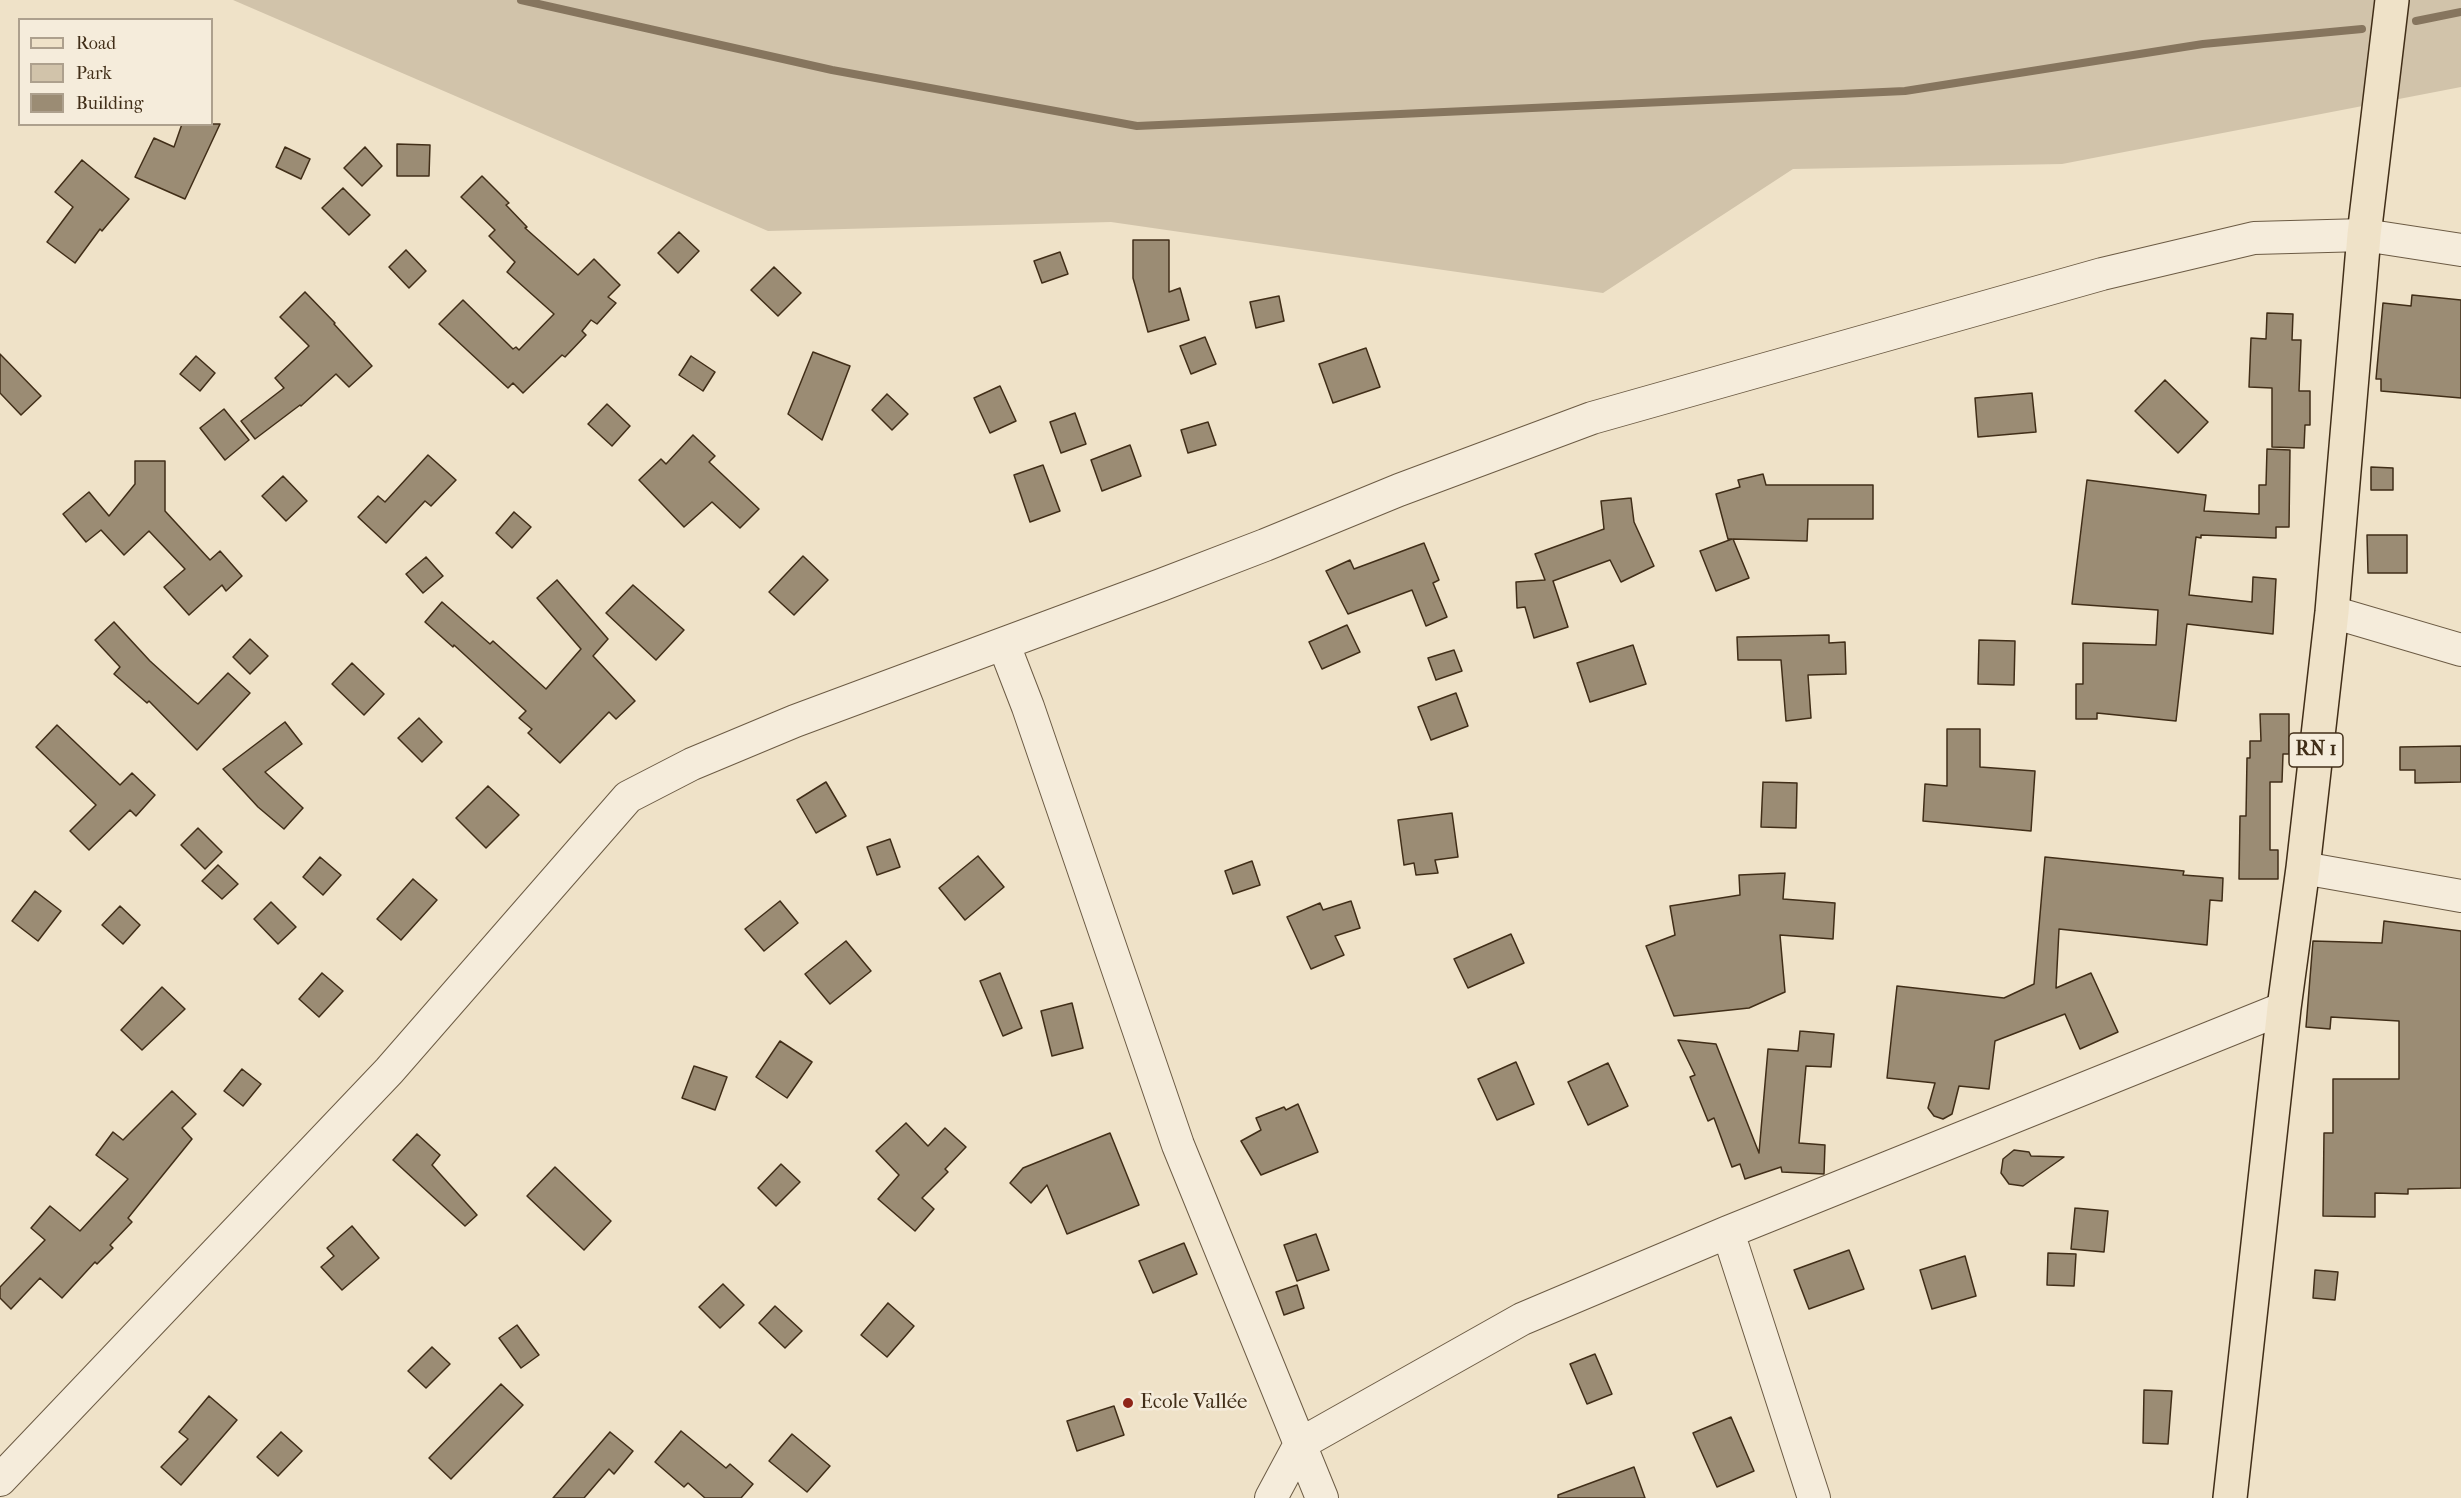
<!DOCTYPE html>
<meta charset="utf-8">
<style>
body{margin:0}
#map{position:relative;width:2461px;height:1498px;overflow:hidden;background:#efe2c8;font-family:"IM FELL French Canon",serif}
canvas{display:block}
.legend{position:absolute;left:18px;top:18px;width:195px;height:108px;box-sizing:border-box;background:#f5ecdb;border:2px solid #ada08d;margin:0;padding:8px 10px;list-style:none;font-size:18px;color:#412e18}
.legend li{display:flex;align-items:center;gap:12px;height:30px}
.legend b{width:30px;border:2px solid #ada08d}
</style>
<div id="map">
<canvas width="2461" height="1498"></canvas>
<ul class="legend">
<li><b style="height:8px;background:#efe2c8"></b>Road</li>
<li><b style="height:16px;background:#d1c3aa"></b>Park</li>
<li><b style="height:16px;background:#9b8c74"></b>Building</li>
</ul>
</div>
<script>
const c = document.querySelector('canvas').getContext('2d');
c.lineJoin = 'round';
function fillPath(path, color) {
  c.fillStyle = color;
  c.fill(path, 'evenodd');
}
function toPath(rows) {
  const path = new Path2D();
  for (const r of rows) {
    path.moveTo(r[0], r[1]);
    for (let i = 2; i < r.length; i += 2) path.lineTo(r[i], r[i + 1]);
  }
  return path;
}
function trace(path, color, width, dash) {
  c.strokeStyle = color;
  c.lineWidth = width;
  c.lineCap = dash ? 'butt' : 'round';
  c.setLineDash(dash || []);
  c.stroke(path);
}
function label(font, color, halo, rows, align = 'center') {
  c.font = font + ' "IM FELL French Canon",serif';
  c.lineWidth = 5;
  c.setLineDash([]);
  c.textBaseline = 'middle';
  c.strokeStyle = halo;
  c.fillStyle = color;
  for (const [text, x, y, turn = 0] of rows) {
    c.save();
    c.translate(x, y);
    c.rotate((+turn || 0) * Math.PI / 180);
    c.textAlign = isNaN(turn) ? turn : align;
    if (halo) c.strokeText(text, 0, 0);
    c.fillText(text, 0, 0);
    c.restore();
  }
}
fillPath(toPath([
 [233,0,2461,0,2461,87,2062,164,1793,169,1603,293,1111,222,768,231]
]), '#d1c3aa');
trace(toPath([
 [521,0,832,70,1137,126,1905,91,2203,44,2362,29],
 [2416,21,2461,12]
]), '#86755e', 8);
const building = toPath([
 [182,124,220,124,185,199,135,177,154,138,174,147,182,124],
 [397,144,430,145,429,176,397,176,397,144],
 [285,147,310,159,301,179,276,167,285,147],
 [365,147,382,166,362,186,344,168,365,147],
 [82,160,129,199,102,231,100,229,75,263,47,242,73,207,55,192,82,160],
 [482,176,509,203,506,205,527,227,525,228,578,275,594,259,620,285,608,297,616,303,597,324,591,320,582,331,586,335,565,357,562,355,523,393,513,383,508,388,439,324,463,300,513,349,516,347,519,350,554,314,507,272,515,262,489,236,495,230,461,197,482,176],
 [343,188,370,215,349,235,322,208,343,188],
 [679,232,699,251,678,273,658,253,679,232],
 [1133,240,1169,240,1169,292,1180,288,1189,320,1148,332,1133,278,1133,240],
 [406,250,426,271,409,288,389,267,406,250],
 [1060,252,1068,274,1042,283,1034,261,1060,252],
 [774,267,801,293,778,316,751,290,774,267],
 [305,292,335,323,334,324,372,366,349,387,336,374,301,406,300,405,255,439,241,421,284,388,275,378,309,346,280,317,305,292],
 [2412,295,2461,300,2461,398,2381,391,2381,379,2376,379,2383,303,2411,306,2412,295],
 [1279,296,1284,321,1256,328,1250,302,1279,296],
 [2267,313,2293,314,2292,340,2301,340,2299,391,2310,391,2310,425,2305,425,2304,448,2272,447,2272,388,2249,387,2251,338,2266,339,2267,313],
 [1205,337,1216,364,1191,374,1180,346,1205,337],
 [1366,348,1380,387,1333,403,1319,364,1366,348],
 [813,352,850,366,822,440,788,414,813,352],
 [0,354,41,396,21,415,0,393,0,354],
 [196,356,215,373,200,391,180,374,196,356],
 [691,356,715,372,703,391,679,375,691,356],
 [2165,380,2208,422,2178,453,2135,411,2165,380],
 [1000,386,1016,421,990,433,974,398,1000,386],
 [2032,393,2036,432,1978,437,1975,398,2032,393],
 [887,394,908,414,892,430,872,410,887,394],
 [607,404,630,426,612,446,588,424,607,404],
 [224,409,249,440,225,460,200,428,224,409],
 [1075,413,1086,444,1061,453,1050,422,1075,413],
 [1208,422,1216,445,1188,453,1181,430,1208,422],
 [693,435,715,456,709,462,759,509,740,528,712,502,684,527,639,480,661,459,666,464,693,435],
 [1130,445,1141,476,1102,491,1091,460,1130,445],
 [2267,449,2290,450,2289,527,2276,527,2276,538,2201,535,2201,538,2196,537,2189,595,2252,602,2253,577,2276,579,2273,634,2187,624,2176,721,2097,713,2097,719,2076,719,2076,684,2083,684,2083,643,2156,645,2158,610,2072,604,2087,480,2206,495,2204,511,2259,514,2259,485,2266,485,2267,449],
 [428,455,456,480,431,506,425,501,386,543,358,517,378,496,385,502,428,455],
 [135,461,165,461,165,511,210,560,220,551,242,576,226,591,222,585,189,615,164,587,185,569,149,531,124,555,101,530,86,542,63,514,89,492,109,516,135,484,135,461],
 [1043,465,1060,511,1030,522,1014,475,1043,465],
 [2371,467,2393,468,2393,490,2371,490,2371,467],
 [1763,474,1766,485,1873,485,1873,519,1808,519,1807,541,1733,539,1749,578,1716,591,1700,551,1732,539,1728,539,1716,494,1740,487,1738,480,1763,474],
 [283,476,307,501,286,521,262,496,283,476],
 [1631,498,1634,522,1654,566,1621,582,1610,560,1553,581,1568,627,1534,638,1525,607,1517,608,1516,582,1545,580,1535,554,1604,529,1601,501,1631,498],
 [514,512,531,527,512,548,496,533,514,512],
 [2367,535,2407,535,2407,573,2368,573,2367,535],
 [1424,543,1439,580,1433,583,1447,617,1426,626,1412,590,1348,614,1326,571,1350,560,1354,569,1424,543],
 [803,556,828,580,794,615,769,592,803,556],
 [426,557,443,576,423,593,406,574,426,557],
 [557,580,608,639,593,656,635,701,616,719,609,712,560,763,528,733,532,729,519,718,526,711,454,645,453,647,425,622,442,602,490,644,493,641,546,689,581,649,537,598,557,580],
 [633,585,684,630,656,660,606,613,633,585],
 [114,622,150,661,194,701,198,704,228,673,250,693,197,750,149,701,147,703,114,674,120,667,95,640,114,622],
 [1347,625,1360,652,1322,669,1309,642,1347,625],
 [1829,635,1829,643,1845,642,1846,674,1808,675,1811,718,1786,721,1781,660,1738,660,1737,637,1829,635],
 [250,639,268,656,250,674,233,657,250,639],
 [1979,640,2015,641,2014,685,1978,684,1979,640],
 [1633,645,1646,684,1590,702,1577,663,1633,645],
 [1454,650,1462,671,1436,680,1428,658,1454,650],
 [352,663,384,694,364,715,332,684,352,663],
 [1456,693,1468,726,1431,740,1418,707,1456,693],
 [2260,714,2289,714,2289,754,2283,754,2282,782,2270,782,2270,850,2278,850,2278,879,2239,879,2240,816,2246,816,2247,758,2250,758,2250,741,2261,741,2260,714],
 [419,718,442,742,422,762,398,738,419,718],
 [285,722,302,744,265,772,303,808,284,829,258,807,223,769,285,722],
 [57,725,120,785,132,773,155,795,136,816,130,810,89,850,70,831,96,805,36,747,57,725],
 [1947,729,1980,729,1980,767,2035,771,2031,831,1923,821,1925,784,1947,786,1947,729],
 [2461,746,2461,782,2415,783,2415,770,2400,770,2400,747,2461,746],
 [826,782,846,816,816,833,797,800,826,782],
 [1763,782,1797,783,1796,828,1761,827,1763,782],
 [488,786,519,815,486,848,456,818,488,786],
 [1452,813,1458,857,1435,860,1438,873,1416,875,1414,863,1404,865,1398,820,1452,813],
 [198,828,222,852,205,869,181,845,198,828],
 [890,839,900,867,877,875,867,847,890,839],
 [978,856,1004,887,965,920,939,888,978,856],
 [320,857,341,875,323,895,303,877,320,857],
 [2045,857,2184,871,2183,875,2223,878,2222,901,2210,900,2207,945,2059,929,2056,988,2091,973,2118,1032,2080,1049,2065,1014,1995,1041,1989,1089,1959,1086,1952,1114,1943,1119,1934,1116,1928,1108,1935,1083,1887,1078,1897,986,2004,998,2034,984,2045,857],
 [1252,861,1260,885,1233,894,1225,871,1252,861],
 [218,865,238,884,222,899,202,881,218,865],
 [1785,873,1783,899,1835,903,1833,939,1780,935,1785,992,1749,1008,1674,1016,1646,946,1675,935,1670,906,1740,895,1739,875,1785,873],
 [413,879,437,900,401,940,377,919,413,879],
 [35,891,61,911,38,941,12,921,35,891],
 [780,901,798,923,764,951,745,929,780,901],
 [1351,901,1360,928,1335,936,1344,955,1311,969,1287,917,1320,903,1323,910,1351,901],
 [271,902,296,927,278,944,254,919,271,902],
 [120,906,140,925,123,944,102,925,120,906],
 [2384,921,2461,931,2461,1188,2408,1189,2408,1194,2375,1193,2375,1217,2323,1216,2324,1133,2333,1133,2333,1079,2399,1079,2399,1021,2331,1017,2330,1029,2306,1027,2313,941,2382,943,2384,921],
 [1511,934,1524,963,1468,988,1454,959,1511,934],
 [846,941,871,971,830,1004,805,974,846,941],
 [322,973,343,991,319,1017,299,999,322,973],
 [1000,973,1022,1028,1003,1036,980,981,1000,973],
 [162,987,185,1009,142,1050,121,1030,162,987],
 [1072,1003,1083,1048,1052,1056,1041,1011,1072,1003],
 [1800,1031,1834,1034,1831,1067,1806,1066,1799,1143,1825,1145,1824,1174,1782,1172,1781,1167,1745,1179,1740,1164,1732,1167,1714,1118,1708,1121,1690,1077,1695,1075,1678,1040,1716,1044,1759,1153,1768,1049,1798,1051,1800,1031],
 [780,1041,812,1062,787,1098,756,1077,780,1041],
 [1516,1062,1534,1104,1497,1120,1478,1079,1516,1062],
 [1608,1063,1628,1106,1588,1125,1568,1082,1608,1063],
 [694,1066,727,1077,715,1110,682,1098,694,1066],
 [242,1069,261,1084,243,1106,224,1091,242,1069],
 [172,1091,196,1114,182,1128,192,1139,128,1218,132,1222,110,1245,113,1248,97,1264,95,1262,62,1298,40,1278,11,1309,0,1298,0,1287,45,1240,31,1228,50,1206,80,1231,128,1179,96,1155,113,1132,123,1140,172,1091],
 [1298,1104,1318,1152,1261,1175,1241,1141,1261,1130,1256,1118,1284,1107,1286,1110,1298,1104],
 [906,1123,928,1146,945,1128,966,1147,945,1169,948,1172,922,1198,934,1209,915,1231,878,1199,899,1175,876,1151,906,1123],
 [1110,1133,1139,1205,1067,1234,1047,1185,1031,1203,1010,1183,1023,1168,1110,1133],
 [417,1134,440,1155,432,1165,477,1215,465,1226,393,1160,417,1134],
 [2014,1150,2029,1152,2031,1156,2064,1157,2023,1186,2009,1184,2001,1173,2003,1159,2014,1150],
 [781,1164,800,1182,776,1206,758,1188,781,1164],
 [555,1167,611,1221,584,1250,527,1196,555,1167],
 [2075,1208,2108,1211,2104,1252,2071,1249,2075,1208],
 [352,1226,379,1258,342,1290,321,1267,334,1256,327,1248,352,1226],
 [1316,1234,1329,1270,1297,1281,1284,1245,1316,1234],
 [1184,1243,1197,1274,1153,1293,1139,1261,1184,1243],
 [1849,1250,1864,1289,1809,1309,1794,1270,1849,1250],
 [2048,1253,2076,1254,2074,1286,2047,1285,2048,1253],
 [1965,1256,1976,1296,1932,1309,1920,1270,1965,1256],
 [2315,1270,2338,1272,2335,1300,2313,1298,2315,1270],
 [723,1284,744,1305,720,1328,699,1307,723,1284],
 [1297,1285,1304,1308,1284,1315,1276,1292,1297,1285],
 [888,1303,914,1326,887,1357,861,1335,888,1303],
 [775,1306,802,1331,785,1348,759,1323,775,1306],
 [517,1325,539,1355,521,1368,499,1338,517,1325],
 [432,1347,450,1364,426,1388,408,1371,432,1347],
 [1595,1354,1612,1394,1587,1404,1570,1364,1595,1354],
 [501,1384,523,1405,451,1479,429,1458,501,1384],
 [2144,1390,2172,1391,2168,1444,2143,1443,2144,1390],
 [209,1396,237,1420,181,1485,161,1467,188,1439,179,1432,209,1396],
 [1114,1406,1124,1435,1077,1451,1067,1421,1114,1406],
 [1731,1417,1754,1471,1717,1487,1693,1433,1731,1417],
 [681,1431,726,1468,730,1464,753,1484,741,1498,705,1498,688,1483,684,1487,655,1462,681,1431],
 [281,1432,302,1451,278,1476,257,1457,281,1432],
 [610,1432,633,1451,614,1474,609,1469,584,1498,553,1498,610,1432],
 [792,1434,830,1466,807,1492,769,1461,792,1434],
 [1634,1467,1645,1498,1558,1498,1558,1495,1634,1467]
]);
fillPath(building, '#9b8c74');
trace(building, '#412e18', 1.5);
const minor = toPath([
 [2332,612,2461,650],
 [1004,645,1028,707,1178,1145,1322,1498],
 [2303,868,2461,896],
 [1728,1232,1814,1498],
 [0,1480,389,1071,628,797,692,764,795,721,1161,585,1265,545,1399,490,1592,418,2102,274,2254,238,2364,235,2461,250],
 [1271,1498,1300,1444,1522,1319,1728,1232,2284,1008]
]);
const major = toPath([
 [2230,1498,2284,1008,2303,868,2332,612,2364,235,2392,0]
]);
trace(minor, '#6c5b44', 34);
trace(major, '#412e18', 36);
trace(minor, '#f5ecdb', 32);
trace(major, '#efe2c8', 33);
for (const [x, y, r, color] of [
 [1128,1403,6,"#8f2418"]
]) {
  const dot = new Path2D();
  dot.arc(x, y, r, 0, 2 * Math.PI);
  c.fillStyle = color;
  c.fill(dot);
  trace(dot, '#f5ecdb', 2);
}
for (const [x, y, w] of [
 [2316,750,54]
]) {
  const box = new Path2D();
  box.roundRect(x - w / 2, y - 17, w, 34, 4.5);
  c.fillStyle = '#f5ecdb';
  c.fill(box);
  trace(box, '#412e18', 1.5);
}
label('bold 20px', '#412e18', null, [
 ["RN 1",2316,750]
]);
label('21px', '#412e18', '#f5ecdb', [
 ["Ecole Vallée",1140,1403]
], 'left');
</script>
